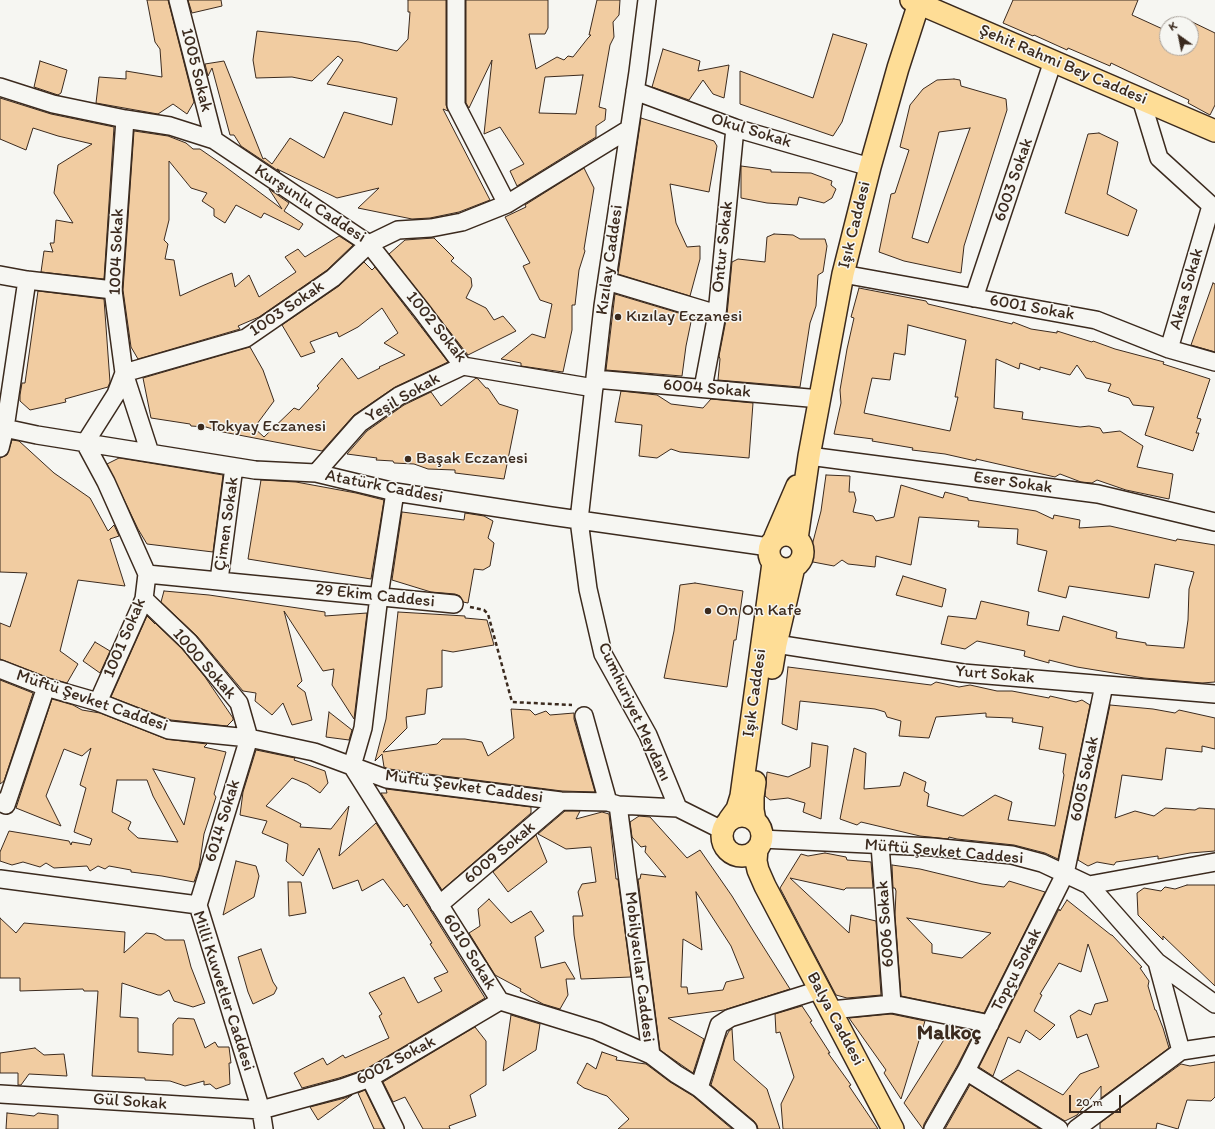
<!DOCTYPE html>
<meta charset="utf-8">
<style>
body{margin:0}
#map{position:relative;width:1215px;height:1129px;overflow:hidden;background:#f6f6f2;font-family:Itim,sans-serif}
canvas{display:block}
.north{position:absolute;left:1159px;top:16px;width:40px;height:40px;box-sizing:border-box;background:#f6f6f2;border:1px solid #aba49d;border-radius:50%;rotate:327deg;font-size:11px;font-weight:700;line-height:16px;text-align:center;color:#3b2a1e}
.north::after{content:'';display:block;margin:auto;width:14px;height:18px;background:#3b2a1e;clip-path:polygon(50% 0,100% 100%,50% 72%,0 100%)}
.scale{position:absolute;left:1069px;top:1095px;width:52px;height:18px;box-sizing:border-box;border:2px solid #3b2a1e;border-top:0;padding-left:5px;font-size:12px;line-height:14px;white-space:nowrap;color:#3b2a1e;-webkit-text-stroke:3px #f6f6f2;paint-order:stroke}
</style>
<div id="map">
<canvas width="1215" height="1129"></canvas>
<div class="north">K</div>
<div class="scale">20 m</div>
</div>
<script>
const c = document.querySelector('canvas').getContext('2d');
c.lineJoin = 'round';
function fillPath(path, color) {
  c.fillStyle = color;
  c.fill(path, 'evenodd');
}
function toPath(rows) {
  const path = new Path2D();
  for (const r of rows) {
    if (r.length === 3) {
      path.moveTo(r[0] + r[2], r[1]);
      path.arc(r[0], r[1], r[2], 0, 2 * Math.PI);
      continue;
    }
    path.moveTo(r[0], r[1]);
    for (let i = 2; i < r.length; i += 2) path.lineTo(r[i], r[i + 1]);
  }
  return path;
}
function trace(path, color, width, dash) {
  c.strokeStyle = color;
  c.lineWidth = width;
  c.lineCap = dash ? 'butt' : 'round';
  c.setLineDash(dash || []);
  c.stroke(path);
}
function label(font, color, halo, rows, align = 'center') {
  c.font = font + ' Itim,sans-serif';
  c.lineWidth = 3;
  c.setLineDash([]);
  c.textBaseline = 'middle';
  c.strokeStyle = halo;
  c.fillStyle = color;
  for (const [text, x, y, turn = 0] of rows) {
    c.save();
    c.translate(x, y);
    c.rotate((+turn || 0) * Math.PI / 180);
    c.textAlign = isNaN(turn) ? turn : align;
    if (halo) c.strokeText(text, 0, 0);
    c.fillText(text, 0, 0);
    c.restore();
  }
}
const building = toPath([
 [147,0,168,0,194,102,187,114,173,104,158,114,96,103,99,77,126,79,126,71,162,77,160,49,155,42,147,0],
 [188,0,221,0,222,6,192,13,188,0],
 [408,0,446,0,446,105,448,111,443,109,490,200,459,212,430,218,412,219,358,208,379,188,337,198,277,169,280,172,241,146,234,135,230,135,212,68,208,76,205,64,224,61,263,159,265,158,272,164,290,138,324,158,344,112,392,125,397,98,327,84,343,60,338,56,312,81,292,77,256,78,253,60,257,31,359,42,397,51,408,39,410,12,408,12,408,0],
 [466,0,548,0,548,28,545,34,529,34,536,69,557,57,564,60,568,56,573,57,588,38,591,35,589,35,597,0,620,0,619,15,613,22,614,37,610,45,599,107,606,109,605,120,596,126,596,137,517,186,510,171,524,164,500,127,484,134,492,60,469,108,466,103,466,0],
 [583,75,576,114,539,113,545,77,583,75],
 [1013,0,1138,0,1132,15,1167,31,1167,48,1191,48,1191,24,1183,24,1186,19,1215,33,1215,105,1210,115,1188,103,1189,100,1111,63,1110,66,1068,48,1067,50,1034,35,1033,36,1003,23,1013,0],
 [833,34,867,44,842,122,833,136,740,104,740,71,813,98,833,34],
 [663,49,700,61,698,71,729,65,724,98,713,94,703,80,689,100,652,87,663,49],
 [40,61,67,70,61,93,58,95,34,87,40,61],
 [954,79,960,80,961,86,1006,99,1007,110,964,246,961,273,904,261,879,252,891,194,895,193,909,150,900,147,910,105,923,89,937,80,954,79],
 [970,128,928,243,912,238,939,132,970,128],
 [0,98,51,114,114,127,104,279,41,272,44,251,53,252,50,243,54,243,56,220,73,223,54,193,58,165,92,144,58,136,33,128,26,150,0,139,0,98],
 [641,118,714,141,717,146,709,192,670,184,676,223,687,247,700,246,700,259,690,296,618,274,641,118],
 [134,131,168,136,186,143,193,149,200,149,223,165,282,209,269,189,289,203,284,211,303,224,299,230,264,213,261,218,236,205,225,223,214,216,214,209,202,201,207,193,191,188,169,161,169,220,164,240,168,244,165,259,174,260,180,296,202,286,232,273,235,287,249,275,259,297,296,272,285,257,298,249,305,257,339,236,353,245,327,270,259,317,238,326,240,329,138,359,131,347,123,290,134,131],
 [1099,133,1118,142,1107,194,1137,210,1128,236,1065,213,1088,134,1099,133],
 [741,166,771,170,771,172,811,173,832,181,831,185,836,189,832,198,824,203,799,197,797,205,767,203,741,198,741,166],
 [584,168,594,188,584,249,585,251,579,270,575,305,572,305,572,330,563,372,521,366,521,363,501,359,532,334,545,338,552,304,540,300,523,266,530,263,505,217,526,207,525,205,584,168],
 [774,234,793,235,800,239,825,239,827,246,823,272,818,275,816,306,810,323,800,387,718,380,720,359,719,356,727,315,732,262,738,259,765,262,767,237,774,234],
 [434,238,454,258,451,261,471,278,472,286,466,298,486,308,494,320,503,316,516,331,468,355,389,254,405,240,434,238],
 [364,262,372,270,375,267,448,362,395,387,354,415,322,451,223,432,206,427,191,426,190,424,151,418,143,378,250,347,263,370,274,401,254,428,264,437,294,408,299,410,319,388,317,386,342,358,358,379,380,368,379,367,405,355,384,343,398,333,382,308,358,327,339,337,337,332,310,342,315,352,301,357,282,325,339,286,364,262],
 [1213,283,1215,284,1215,352,1191,345,1213,283],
 [859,288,926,301,928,304,1012,324,1013,322,1031,329,1057,333,1057,331,1092,342,1093,341,1115,349,1164,362,1163,364,1210,379,1197,418,1201,419,1196,433,1199,433,1193,451,1145,435,1154,407,1133,405,1129,398,1108,391,1111,384,1086,378,1077,365,1070,375,1040,367,1040,370,1020,363,1019,369,996,359,994,408,1023,412,1022,419,1080,427,1089,426,1100,428,1103,433,1120,431,1143,446,1137,467,1173,474,1169,499,1126,490,1097,480,1092,483,1081,482,1060,474,1055,477,976,459,976,461,945,454,912,450,913,448,872,441,873,439,834,434,841,403,840,390,847,349,854,318,851,317,859,288],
 [908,325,966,340,955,397,958,397,950,431,864,413,872,378,890,380,894,353,905,355,908,325],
 [38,291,104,299,110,382,108,387,65,399,66,402,30,410,20,401,20,395,22,383,25,383,38,291],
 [615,294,692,317,686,346,682,376,606,370,615,294],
 [476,378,478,379,486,388,488,388,499,404,518,410,504,479,455,473,455,470,428,469,414,464,394,463,393,461,376,460,377,458,347,454,367,431,404,405,431,392,441,406,476,378],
 [621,391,657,395,671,404,703,408,711,399,753,403,749,458,680,452,671,449,657,458,639,456,642,425,615,422,621,391],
 [12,440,19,441,54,473,90,498,108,531,114,525,119,536,110,539,125,586,78,580,60,651,78,664,67,683,49,678,0,659,0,623,10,627,27,573,0,572,0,458,7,455,12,440],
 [119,458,223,475,213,552,147,544,138,529,107,464,119,458],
 [826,475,850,476,849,492,854,492,856,500,853,512,873,516,876,521,894,517,901,485,943,498,945,492,968,498,968,500,1036,511,1053,519,1054,515,1080,520,1079,528,1110,526,1176,541,1177,539,1215,545,1215,682,1202,683,1144,678,1077,667,1049,660,1049,663,1024,656,1025,651,977,641,965,649,941,644,948,616,976,619,981,601,1029,612,1027,625,1059,631,1063,616,1117,632,1116,638,1146,643,1146,645,1184,648,1188,620,1189,589,1194,572,1155,564,1149,598,1069,586,1066,598,1038,591,1047,551,1017,544,1018,529,978,527,979,521,919,517,911,565,876,556,875,567,848,564,842,560,834,566,813,562,809,557,821,511,826,475],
 [261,480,296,482,356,493,384,500,371,579,248,559,261,480],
 [402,512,464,520,465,513,484,516,493,521,488,538,494,543,490,566,483,570,474,569,468,603,463,602,460,596,455,594,431,592,392,580,402,512],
 [903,576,946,589,942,607,896,595,903,576],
 [695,583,743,591,736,640,734,640,727,687,664,678,674,631,680,585,695,583],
 [164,591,209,595,325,612,325,616,367,613,354,719,332,685,334,669,323,671,284,611,302,681,297,686,305,692,312,720,292,725,283,703,272,715,255,701,256,693,243,691,197,636,161,602,164,591],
 [398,612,465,616,465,618,487,620,494,645,453,652,442,650,442,687,427,689,425,714,406,717,407,728,383,752,437,744,442,739,465,739,482,742,488,756,514,738,511,709,530,710,535,715,546,711,550,715,574,713,574,719,595,792,562,791,389,769,384,767,382,754,375,761,386,719,398,612],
 [147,616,155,624,155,623,182,649,205,677,233,718,233,720,227,726,171,720,111,697,147,616],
 [95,642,110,651,100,673,83,661,95,642],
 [788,667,931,685,936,682,959,687,970,685,997,691,1012,691,1049,698,1050,696,1076,702,1082,700,1090,705,1058,859,1045,853,1014,845,957,839,949,837,948,839,920,836,861,822,857,825,840,819,854,748,866,753,864,789,900,786,904,772,926,782,924,791,929,794,927,806,963,816,995,795,1012,802,1008,820,1055,826,1064,775,1063,772,1066,754,1039,749,1043,727,1012,722,1013,718,986,717,986,713,936,717,929,738,899,736,901,721,887,717,885,712,875,709,800,701,797,730,782,724,788,667],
 [0,680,33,693,4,781,0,784,0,680],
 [52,699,73,705,82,710,100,713,166,739,207,744,204,747,226,752,214,794,216,797,204,834,199,868,194,882,162,876,131,872,131,870,109,866,105,869,98,866,90,871,87,866,54,868,46,863,40,867,23,862,12,865,0,861,0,852,9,831,69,841,71,845,72,842,90,845,92,839,74,832,86,788,80,785,91,748,82,756,64,749,46,796,61,826,16,808,52,699],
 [153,769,195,778,184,825,159,780,153,769],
 [117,780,147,780,153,796,178,842,138,838,128,829,131,822,112,812,117,780],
 [1110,705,1153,709,1175,713,1179,710,1215,718,1215,749,1202,746,1202,752,1166,748,1162,780,1122,775,1115,818,1135,811,1154,816,1165,808,1195,810,1199,808,1215,809,1215,851,1190,853,1158,859,1158,856,1116,862,1114,865,1097,862,1088,866,1078,860,1110,705],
 [329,712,352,730,349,740,326,737,329,712],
 [812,743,828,746,821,819,803,812,805,803,788,798,770,800,765,796,767,772,788,777,810,767,812,743],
 [256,750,295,758,294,760,325,771,328,783,320,793,307,784,292,778,266,806,301,824,300,827,331,829,349,806,339,856,376,823,485,998,366,1069,339,1078,302,1088,294,1073,323,1058,327,1065,343,1055,345,1058,389,1038,379,1016,382,1014,369,993,404,977,418,1003,442,991,434,978,448,972,430,944,432,943,407,904,404,907,383,879,362,891,358,880,333,889,319,848,303,876,286,861,288,844,262,833,267,821,240,815,243,792,256,750],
 [386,789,531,807,531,813,442,890,381,793,387,793,386,789],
 [565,811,580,811,576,819,602,812,609,814,616,879,618,879,631,977,581,979,574,935,573,916,583,916,578,892,582,884,596,882,591,847,566,849,538,834,565,811],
 [639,816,650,817,687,858,700,850,732,896,754,932,790,989,724,1010,668,1018,704,1039,693,1073,660,1050,638,879,640,879,641,874,666,877,645,852,646,846,641,847,632,837,630,822,639,816],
 [696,892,731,946,744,978,726,982,723,990,688,994,687,987,681,987,683,939,702,950,696,892],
 [536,835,547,862,508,892,493,872,536,835],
 [825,853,846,857,847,860,871,862,873,888,846,888,844,890,790,878,849,933,851,915,876,921,881,995,847,998,836,995,780,888,801,854,808,856,825,853],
 [236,861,256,866,259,876,254,897,223,915,236,861],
 [892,865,920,869,982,884,1004,887,1009,881,1045,892,984,1013,901,996,895,915,896,891,895,888,893,888,892,865],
 [907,918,991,933,962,958,932,953,932,944,907,918],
 [288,882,301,882,306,913,289,916,288,882],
 [1187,885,1215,885,1215,986,1163,936,1163,940,1138,915,1137,893,1144,888,1161,891,1165,887,1175,889,1187,885],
 [489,899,511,923,531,911,544,931,535,937,541,968,565,962,575,979,566,979,568,995,560,1009,543,1004,520,991,521,989,495,975,469,933,480,926,478,909,489,899],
 [1067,900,1111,935,1112,935,1142,967,1140,968,1149,981,1148,986,1155,1010,1156,1010,1163,1028,1169,1048,1101,1098,1101,1086,1077,1115,1065,1121,1001,1081,1018,1070,1063,1095,1080,1074,1099,1067,1087,1034,1077,1038,1070,1016,1079,1010,1091,1015,1095,1004,1108,1001,1088,944,1081,972,1059,963,1040,994,1042,995,1034,1011,1055,1025,1040,1040,1026,1030,1020,1043,1008,1037,993,1076,979,1067,1059,909,1060,911,1067,900],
 [0,918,16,933,24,923,125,932,124,953,146,933,155,934,165,940,184,940,191,967,205,1003,193,1007,174,1001,169,990,161,995,158,995,122,983,120,1017,138,1018,138,1052,173,1055,173,1024,178,1018,194,1019,205,1048,215,1042,218,1047,229,1047,231,1063,229,1063,230,1084,216,1089,210,1084,204,1085,204,1081,185,1086,170,1081,145,1080,145,1078,92,1076,98,991,84,991,83,989,20,991,20,978,0,978,0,918],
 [261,949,273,982,277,988,274,994,253,1004,248,992,238,957,261,949],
 [802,1006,812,1021,810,1022,830,1053,828,1053,851,1085,849,1086,878,1129,783,1129,781,1104,794,1077,780,1032,776,1033,775,1014,802,1006],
 [891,1014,925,1021,901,1099,884,1073,886,1070,849,1018,891,1014],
 [511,1015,540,1024,536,1050,503,1071,511,1015],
 [475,1027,486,1041,486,1085,470,1095,476,1116,449,1126,450,1129,423,1129,405,1097,393,1102,383,1082,475,1027],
 [952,1027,975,1031,957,1066,924,1124,923,1129,904,1103,952,1027],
 [732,1029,734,1060,767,1089,780,1129,758,1129,757,1125,754,1121,711,1085,725,1039,729,1031,732,1029],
 [35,1048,44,1055,64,1054,67,1076,29,1074,21,1085,18,1085,18,1073,0,1073,0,1053,35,1048],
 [602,1052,617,1057,616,1060,646,1064,670,1082,693,1096,732,1129,618,1129,629,1119,607,1096,584,1088,577,1083,587,1063,596,1069,602,1052],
 [1215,1062,1215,1097,1211,1101,1187,1100,1178,1129,1157,1123,1156,1129,1100,1129,1100,1123,1181,1064,1190,1066,1215,1062],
 [970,1085,1040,1129,945,1129,970,1085],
 [365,1090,384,1129,374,1129,358,1093,365,1090],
 [352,1095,318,1120,310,1107,345,1098,352,1095],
 [7,1113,34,1116,38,1113,58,1115,58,1129,6,1129,7,1113]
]);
fillPath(building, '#f1cca1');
trace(building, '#3b2a1e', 1);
const minor = toPath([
 [178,0,214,140],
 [456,0,456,105,507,204],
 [647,0,638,72,603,306,579,520,588,589,603,654,648,735,678,808],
 [0,87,53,104,125,119,170,126,214,140,369,244,422,311,463,366,594,388],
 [635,91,735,128,870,167],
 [1141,99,1159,158,1215,209],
 [125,119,113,290,124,373,150,453],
 [843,274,1096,320,1169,349,1215,362],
 [0,275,27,280,113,290],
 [607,281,717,314],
 [974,298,1053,61],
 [1169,349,1211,206],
 [595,379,820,399],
 [703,388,717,314,735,128],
 [0,427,37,435,255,470,316,473,395,492,551,516,769,547],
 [0,448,5,428,27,280],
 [809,456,1098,494,1215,522],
 [316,473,360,423,399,396,463,366],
 [147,574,106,482,85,443,116,394,124,373,246,338,333,278,369,244,398,230,431,228,462,222,507,204,629,129],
 [147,574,454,604],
 [219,580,234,467],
 [144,599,189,642,239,703,249,738,198,905],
 [776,644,963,673,1215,694],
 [0,669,46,687,98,702,169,730,249,738,314,752,387,779,561,801,608,802,618,805,678,808,722,830],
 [98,702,144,599,147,574],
 [584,716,608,802],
 [352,766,500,1001,597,1031,651,1055,676,1074,699,1088,748,1129],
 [352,766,363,728,379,596,395,492],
 [0,802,6,805,46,687],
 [618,805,651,1055],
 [761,839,932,847,1012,855,1042,863,1089,885,1215,862],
 [880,845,892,1004],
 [0,879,198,905,261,1110,264,1129],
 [1089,885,1157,962,1215,1004],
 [439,905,561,801],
 [1157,962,1181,1051],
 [831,1010,892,1004,990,1024],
 [966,1071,1059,1129],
 [370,1078,395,1129],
 [699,1088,719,1025,730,1018,819,990],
 [0,1094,261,1110,342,1088,370,1078,500,1001],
 [933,1129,966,1071,1065,874,1104,685],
 [1076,1129,1181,1051,1215,1046]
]);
const major = toPath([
 [911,0,1215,131],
 [786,552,17],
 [775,537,797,486],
 [797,539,809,456,843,274,870,167,898,68,919,3],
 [772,668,776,644,794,567],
 [755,782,753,797,753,810,755,821],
 [742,836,20],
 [729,820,737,809,741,796,773,563],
 [757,849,756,861,758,870,765,886,893,1129]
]);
trace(minor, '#3b2a1e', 20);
trace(major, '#3b2a1e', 24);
trace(toPath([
 [470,607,484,610,488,614,512,702,572,705]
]), '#3b2a1e', 2.5, [4, 3]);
trace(minor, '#f6f6f2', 17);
trace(major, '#fedd96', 21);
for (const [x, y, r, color] of [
 [618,317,4,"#3b2a1e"],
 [201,427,4,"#3b2a1e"],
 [408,459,4,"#3b2a1e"],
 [708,611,4,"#3b2a1e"]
]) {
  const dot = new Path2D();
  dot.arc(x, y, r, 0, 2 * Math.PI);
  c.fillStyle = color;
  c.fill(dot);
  trace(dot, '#f6f6f2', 1.5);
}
label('17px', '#3b2a1e', '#f6f6f2', [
 ["Şehit Rahmi Bey Caddesi",1063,65,23],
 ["1005 Sokak",196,70,76],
 ["Okul Sokak",751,131,17],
 ["6003 Sokak",1014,180,-71],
 ["Kurşunlu Caddesi",310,204,33],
 ["Işık Caddesi",855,225,-76],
 ["Ontur Sokak",723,247,-84],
 ["1004 Sokak",117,252,-88],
 ["Kızılay Caddesi",610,260,-82],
 ["Aksa Sokak",1187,289,-74],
 ["6001 Sokak",1032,308,10],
 ["1003 Sokak",287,309,-34],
 ["1002 Sokak",436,327,51],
 ["6004 Sokak",707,389,5],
 ["Yeşil Sokak",403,398,-30],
 ["Eser Sokak",1013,483,8],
 ["Atatürk Caddesi",384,487,11],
 ["Çimen Sokak",227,524,-82],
 ["29 Ekim Caddesi",375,596,6],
 ["1001 Sokak",125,638,-67],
 ["1000 Sokak",204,664,49],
 ["Yurt Sokak",995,675,5],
 ["Işık Caddesi",755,693,-82],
 ["Müftü Şevket Caddesi",92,701,19],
 ["Cumhuriyet Meydanı",634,712,65],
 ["6005 Sokak",1085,779,-78],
 ["Müftü Şevket Caddesi",464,787,8],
 ["6014 Sokak",223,821,-73],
 ["Müftü Şevket Caddesi",944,852,5],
 ["6009 Sokak",500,853,-40],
 ["6006 Sokak",886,924,-94],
 ["6010 Sokak",469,952,58],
 ["Mobilyacılar Caddesi",639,967,83],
 ["Topçu Sokak",1017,970,-63],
 ["Milli Kuvvetler Caddesi",223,991,72],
 ["Balya Caddesi",835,1019,62],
 ["6002 Sokak",396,1061,-28],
 ["Gül Sokak",130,1102,4]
]);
label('17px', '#3b2a1e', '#f6f6f2', [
 ["Kızılay Eczanesi",626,317],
 ["Tokyay Eczanesi",209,427],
 ["Başak Eczanesi",416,459],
 ["On On Kafe",716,611]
], 'left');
label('bold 21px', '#3b2a1e', '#f6f6f2', [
 ["Malkoç",949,1034]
]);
</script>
